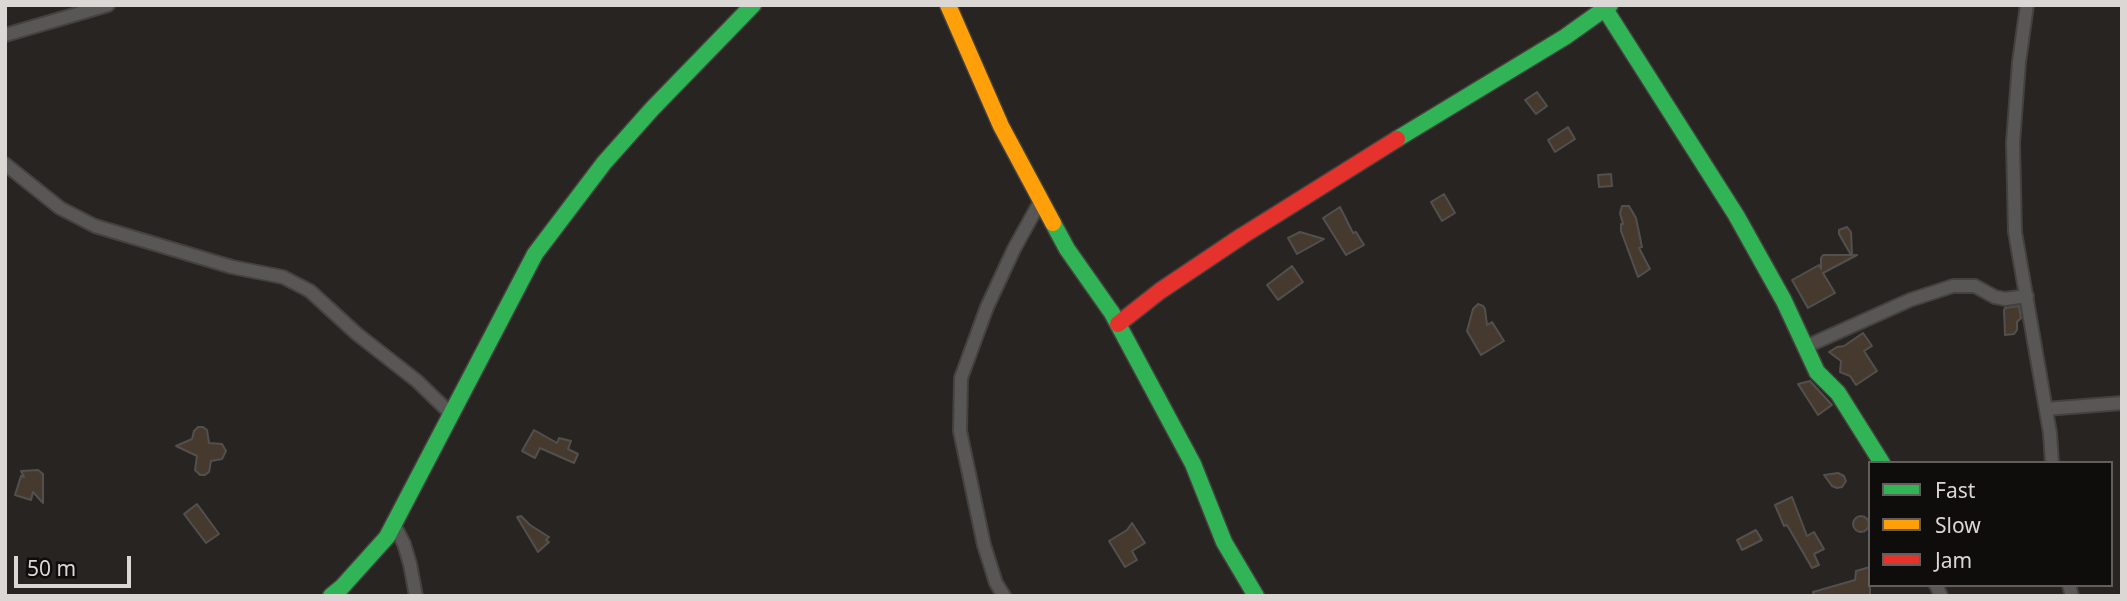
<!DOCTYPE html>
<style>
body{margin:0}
#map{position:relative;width:2127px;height:601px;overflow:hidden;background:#272421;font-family:"Noto Sans",sans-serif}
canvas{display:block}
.frame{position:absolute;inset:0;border:7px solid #dbd7d4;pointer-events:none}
.legend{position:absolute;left:1868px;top:461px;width:245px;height:126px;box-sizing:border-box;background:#0f0d0b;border:2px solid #615e5b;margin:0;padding:9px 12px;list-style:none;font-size:21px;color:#dbd7d4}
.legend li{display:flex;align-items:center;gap:14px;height:35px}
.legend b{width:35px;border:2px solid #615e5b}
.scale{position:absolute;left:14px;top:556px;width:117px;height:32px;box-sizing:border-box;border:4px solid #dbd7d4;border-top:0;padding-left:9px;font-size:21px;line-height:24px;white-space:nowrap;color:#dbd7d4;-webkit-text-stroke:5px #0f0d0b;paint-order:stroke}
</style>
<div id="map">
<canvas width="2127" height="601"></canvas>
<div class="frame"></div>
<ul class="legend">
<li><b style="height:9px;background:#30b455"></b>Fast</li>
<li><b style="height:9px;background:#ff9f0a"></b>Slow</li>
<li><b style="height:9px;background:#e5322d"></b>Jam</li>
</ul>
<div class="scale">50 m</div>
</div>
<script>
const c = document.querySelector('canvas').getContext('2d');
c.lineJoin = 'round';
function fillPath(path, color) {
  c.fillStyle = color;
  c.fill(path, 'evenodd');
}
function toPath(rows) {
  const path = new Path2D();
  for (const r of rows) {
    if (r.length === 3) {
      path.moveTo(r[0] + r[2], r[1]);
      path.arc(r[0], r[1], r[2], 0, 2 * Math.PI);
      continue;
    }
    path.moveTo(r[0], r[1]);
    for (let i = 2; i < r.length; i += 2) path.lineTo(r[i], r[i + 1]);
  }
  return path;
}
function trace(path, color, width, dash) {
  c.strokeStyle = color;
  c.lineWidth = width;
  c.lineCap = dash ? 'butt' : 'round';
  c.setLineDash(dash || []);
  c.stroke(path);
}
const building = toPath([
 [1537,92,1547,106,1536,114,1525,100,1537,92],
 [1568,127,1575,139,1555,152,1548,140,1568,127],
 [1611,174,1612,186,1599,187,1598,175,1611,174],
 [1444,194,1455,213,1442,221,1431,202,1444,194],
 [1622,206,1629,206,1636,218,1642,247,1639,248,1650,269,1638,277,1621,231,1621,224,1623,224,1620,213,1622,206],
 [1340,207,1353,233,1356,232,1364,245,1346,255,1323,218,1340,207],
 [1847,227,1851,232,1852,255,1857,255,1823,273,1835,293,1808,308,1792,280,1819,265,1821,269,1821,258,1823,255,1851,255,1839,234,1839,230,1847,227],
 [1300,232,1324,239,1297,254,1288,238,1300,232],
 [1292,266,1303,282,1278,300,1267,285,1292,266],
 [1478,304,1483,306,1485,309,1487,325,1492,322,1504,341,1481,355,1467,331,1473,309,1478,304],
 [2019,306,2021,318,2017,322,2017,330,2014,334,2005,335,2004,310,2005,308,2019,306],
 [1863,333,1872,346,1864,351,1877,371,1856,385,1850,376,1840,372,1841,361,1829,352,1837,347,1844,346,1863,333],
 [1810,381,1832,405,1818,415,1798,384,1810,381],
 [198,427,203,427,207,430,209,443,222,444,226,451,222,459,211,461,209,472,205,475,200,475,195,470,197,456,176,446,192,439,194,431,198,427],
 [534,430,557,443,559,438,571,441,568,449,578,454,574,463,540,448,535,458,522,451,534,430],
 [38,470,43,474,43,503,33,492,31,500,15,495,21,476,24,477,21,471,38,470],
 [1838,473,1844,476,1846,481,1842,487,1837,488,1832,486,1824,475,1838,473],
 [1792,497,1807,536,1814,532,1824,549,1814,554,1819,565,1812,568,1787,525,1784,526,1775,505,1792,497],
 [197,504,219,534,206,543,184,514,197,504],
 [521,516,530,525,549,537,546,540,549,542,538,552,517,517,521,516],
 [1861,524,8],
 [1132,523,1145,543,1132,551,1137,560,1125,567,1109,541,1127,530,1132,523],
 [1756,530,1762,540,1742,550,1737,540,1756,530],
 [1870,567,1870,596,1814,596,1813,592,1855,580,1856,571,1870,567]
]);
fillPath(building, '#463a2f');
trace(building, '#52504e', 2);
const street = toPath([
 [2027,5,2019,62,2013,143,2015,232,2050,433,2052,463],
 [5,35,108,5],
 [5,164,60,208,95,226,232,267,283,277,310,291,357,334,417,381,451,414],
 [1805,347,1910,300,1953,286,1975,286,1995,297,2005,299,2027,296],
 [2046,409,2122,403],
 [394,524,404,544,410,564,416,596],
 [1936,585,1941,596],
 [2069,585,2072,596],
 [1004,596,996,583,984,545,960,431,961,378,987,307,1014,249,1041,200]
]);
const fast = toPath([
 [1605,9,1736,215,1784,301,1817,372,1838,393,1882,463],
 [1397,139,1565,37,1610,5],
 [1053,223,1067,249,1112,313,1193,464,1224,542,1256,596],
 [331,596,342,587,387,537,535,254,604,163,652,109,753,5]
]);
const slow = toPath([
 [948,5,1001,126,1053,223]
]);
const jam = toPath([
 [1118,324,1160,291,1242,236,1397,139]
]);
trace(street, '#44413f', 16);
trace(fast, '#44413f', 19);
trace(slow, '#44413f', 19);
trace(jam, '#44413f', 19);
trace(street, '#595756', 12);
trace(fast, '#30b455', 16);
trace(slow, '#ff9f0a', 16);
trace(jam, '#e5322d', 16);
</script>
